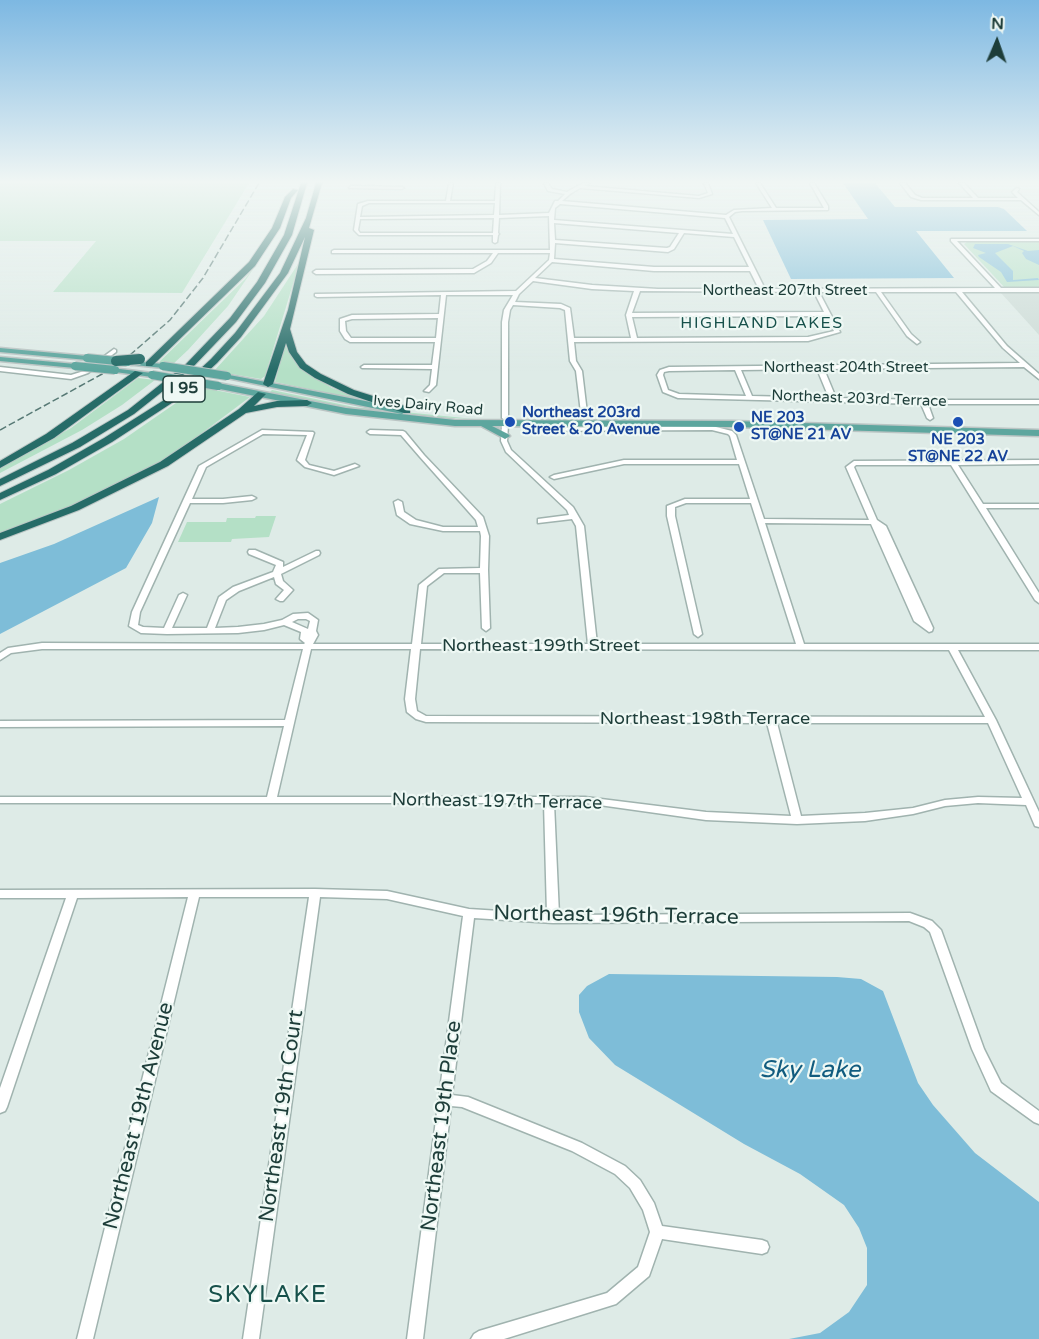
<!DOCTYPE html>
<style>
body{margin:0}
#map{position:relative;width:1039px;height:1339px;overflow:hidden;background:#deebe7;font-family:"Varela Round",sans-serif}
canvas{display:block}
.north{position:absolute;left:967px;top:12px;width:60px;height:60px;-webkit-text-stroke:4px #eef8f4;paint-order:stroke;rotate:2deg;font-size:16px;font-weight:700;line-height:24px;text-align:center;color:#1d3d39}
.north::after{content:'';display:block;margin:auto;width:21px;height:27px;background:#1d3d39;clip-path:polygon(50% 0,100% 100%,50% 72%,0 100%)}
</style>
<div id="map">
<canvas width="1039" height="1339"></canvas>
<div class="north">N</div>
</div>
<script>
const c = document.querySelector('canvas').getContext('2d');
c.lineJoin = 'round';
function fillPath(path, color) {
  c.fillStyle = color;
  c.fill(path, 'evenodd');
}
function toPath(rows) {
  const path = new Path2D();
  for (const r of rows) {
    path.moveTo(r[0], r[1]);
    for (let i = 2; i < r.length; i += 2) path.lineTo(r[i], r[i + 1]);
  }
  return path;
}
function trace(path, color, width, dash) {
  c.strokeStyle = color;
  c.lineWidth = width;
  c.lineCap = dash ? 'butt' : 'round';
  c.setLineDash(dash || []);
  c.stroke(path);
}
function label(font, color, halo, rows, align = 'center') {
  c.font = font + ' "Varela Round",sans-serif';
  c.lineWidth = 4.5;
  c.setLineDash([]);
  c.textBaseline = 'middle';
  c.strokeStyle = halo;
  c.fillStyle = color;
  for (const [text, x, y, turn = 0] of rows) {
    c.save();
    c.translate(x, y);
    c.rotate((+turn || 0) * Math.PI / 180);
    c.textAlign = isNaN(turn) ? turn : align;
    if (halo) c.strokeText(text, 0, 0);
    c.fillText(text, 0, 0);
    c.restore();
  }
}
fillPath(toPath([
 [1001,293,1039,293,1039,335]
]), '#ccdbd6');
fillPath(toPath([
 [0,183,249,183,182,293,53,292,96,241,0,241],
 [967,242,1039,242,1039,288,1005,288,964,244],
 [300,261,265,376,261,379,214,371,264,316],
 [258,262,228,306,188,350,172,365,158,363,245,279],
 [285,345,295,362,303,370,332,388,367,401,275,382],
 [138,378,155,380,122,405,82,430,0,473,0,468,71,428],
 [199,387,250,397,174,454,114,488,0,536,0,504,69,470,124,439],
 [272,390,354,407,474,419,412,416,318,403,269,393],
 [256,516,276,516,269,537,232,539,231,542,178,542,187,522,226,522,227,518,255,518]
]), '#b4e0c6');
fillPath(toPath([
 [843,183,875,183,895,207,998,207,1004,209,1027,231,916,231,954,278,791,279,763,220,868,219],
 [975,244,1008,244,1028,251,1039,250,1039,265,1026,259,1022,253,1024,251,1013,246,995,253,1013,271,1013,280,1038,278,1039,280,1007,282,1001,272,979,257,978,255,986,253,973,248],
 [159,497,152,523,126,568,0,634,0,563,54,544],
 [609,974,837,977,861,979,883,991,918,1083,933,1105,975,1153,1039,1202,1039,1339,789,1339,820,1333,849,1312,867,1285,867,1248,859,1228,844,1205,800,1174,744,1144,615,1065,589,1038,579,1012,579,995,587,986]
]), '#7ebdd8');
const minor = toPath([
 [449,183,453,183,450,201,495,201,496,183,500,183,499,215,549,213,555,201,558,201,565,194,548,191,544,183,548,183,552,189,567,192,583,183,589,183,585,186,699,196,708,193,704,183,708,183,712,194,699,198,580,188,570,194,562,201,726,215,734,210,772,208,756,183,760,183,776,208,824,208,810,183,814,183,828,206,828,210,742,211,735,212,729,217,765,289,995,288,951,241,951,239,1039,239,1039,241,957,241,1001,288,1039,288,1039,292,962,292,1007,346,1039,374,1039,379,1024,367,824,369,836,398,924,400,1039,400,1039,404,928,404,933,418,930,420,927,418,921,404,678,398,663,392,657,375,660,370,669,367,1020,363,1003,348,956,292,881,292,911,334,920,342,917,344,907,336,876,292,819,292,840,332,808,341,574,342,576,361,582,371,587,413,584,415,581,413,576,371,570,361,565,310,560,308,513,305,510,310,508,322,508,418,505,420,502,418,502,322,504,310,513,295,446,295,436,385,429,392,424,391,430,385,432,369,362,368,361,367,364,365,432,365,435,342,350,342,345,339,340,331,340,319,352,315,439,314,441,295,317,297,315,296,315,294,516,291,549,260,550,253,498,253,491,263,474,273,316,274,313,272,316,270,473,269,487,261,493,253,332,253,332,251,334,250,550,250,549,216,499,218,498,233,499,234,498,235,497,242,495,243,493,242,493,235,359,235,354,230,358,204,368,201,446,201,449,183],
 [369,203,495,203,494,215,360,217,362,206,369,203],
 [560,204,725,218,733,234,554,220,555,208,560,204],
 [494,218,493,233,360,233,358,230,360,219,494,218],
 [554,223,679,233,670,247,667,248,555,240,554,223],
 [684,233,734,237,749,267,654,267,554,259,555,243,668,252,674,249,684,233],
 [552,262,654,271,750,271,759,289,658,289,592,285,535,278,552,262],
 [533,281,592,289,634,291,626,315,631,338,574,338,570,308,561,304,515,302,519,294,533,281],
 [640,291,814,292,824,312,632,313,640,291],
 [826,316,834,331,808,337,637,338,632,317,826,316],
 [438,318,436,338,351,338,346,331,345,321,352,319,438,318],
 [817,369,829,398,752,396,741,370,817,369],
 [735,370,746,396,679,394,668,390,663,375,664,372,669,371,735,370],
 [900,183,905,183,915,195,922,198,973,198,959,183,964,183,978,198,1018,198,1012,192,1017,188,1019,189,1017,192,1039,212,1039,215,1021,200,921,200,911,197,900,183],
 [351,186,402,187,404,188,402,189,349,188,351,186],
 [114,349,116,350,116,352,88,373,71,379,0,371,0,367,71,375,84,371,114,349],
 [505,423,508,425,507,441,511,450,573,507,584,526,597,644,796,644,751,503,686,503,675,507,675,516,702,634,698,637,694,634,667,516,667,506,685,499,750,499,739,464,624,464,554,479,550,477,554,475,624,460,737,460,730,436,728,434,712,430,531,431,529,430,529,428,712,426,732,431,736,435,764,519,869,520,846,467,854,461,1039,460,1039,464,958,465,983,504,1039,504,1039,508,986,508,1039,593,1039,603,1035,600,951,465,856,465,854,467,877,520,886,526,933,628,932,631,929,632,914,621,871,524,765,523,804,644,1039,644,1039,650,958,650,996,720,1039,812,1039,827,1035,826,1026,805,978,803,945,806,913,814,865,821,797,824,706,820,585,803,554,803,559,915,910,913,932,921,941,930,984,1049,1001,1083,1039,1111,1039,1124,1034,1122,991,1091,972,1049,930,932,924,927,909,921,553,923,474,918,452,1095,468,1097,582,1143,625,1166,640,1180,654,1203,662,1226,762,1240,767,1242,769,1247,767,1252,762,1254,662,1239,649,1276,616,1304,504,1339,471,1339,474,1334,479,1331,607,1293,638,1267,650,1232,643,1210,630,1188,615,1174,572,1151,462,1107,451,1106,423,1339,407,1339,463,916,387,899,320,897,259,1339,243,1339,309,897,199,897,93,1339,77,1339,188,897,77,898,7,1107,5,1111,0,1113,0,1088,66,898,0,898,0,890,315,889,387,891,469,909,547,914,544,803,0,803,0,797,267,797,284,726,0,727,0,721,285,720,303,649,42,649,11,653,0,660,0,653,8,648,42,643,304,644,305,643,300,639,301,632,284,625,264,630,238,633,167,634,141,633,129,626,132,612,199,466,262,430,313,432,314,433,305,460,309,465,334,471,355,464,359,466,334,475,305,467,297,460,307,435,263,434,206,467,192,499,223,499,252,496,256,498,252,500,223,503,190,503,140,612,138,625,143,627,164,628,179,595,183,593,187,595,172,628,207,628,219,597,233,587,273,572,276,565,249,554,248,552,249,550,255,550,283,562,283,567,316,551,319,551,320,553,319,555,281,574,283,581,293,590,283,601,280,601,276,599,284,590,276,584,274,577,239,591,226,600,215,628,238,627,264,624,282,620,293,614,308,613,318,620,316,631,318,635,313,644,412,644,419,585,439,569,480,568,481,536,480,531,443,531,410,524,397,515,394,502,398,500,402,502,404,512,416,520,443,527,478,527,476,520,420,457,401,435,370,434,367,432,370,430,403,431,405,432,424,455,483,517,489,536,488,570,490,628,486,631,482,628,480,573,444,573,427,586,421,644,588,644,576,526,572,519,538,523,538,519,569,515,567,510,506,452,501,441,502,425,505,423],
 [298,619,306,619,310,621,308,629,292,622,298,619],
 [311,649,411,649,405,699,407,712,416,719,426,722,767,723,791,816,706,812,585,797,277,797,311,649],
 [420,649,949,650,985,717,426,716,417,711,415,699,420,649],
 [777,723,988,723,1022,798,978,797,945,800,913,808,865,813,801,816,777,723]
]);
const major = toPath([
 [0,348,87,356,91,358,87,360,0,352,0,348],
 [0,357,75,364,79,366,75,368,0,361,0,357],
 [131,361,163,364,167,366,163,368,134,365,131,365,131,361],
 [112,368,152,373,156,375,152,377,115,372,111,370,112,368],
 [224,374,402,408,406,411,402,414,227,378,224,378,224,374],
 [218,383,346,408,455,420,733,421,1039,430,1039,436,733,427,492,426,508,434,510,436,505,439,481,426,455,426,346,414,215,388,215,384,218,383]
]);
const highway = toPath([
 [301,183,307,183,292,235,265,283,236,322,192,368,134,414,80,447,0,486,0,479,72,443,128,410,186,364,230,318,257,282,284,235,301,183],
 [316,183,322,183,309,228,314,230,290,329,297,352,306,364,321,374,354,390,405,406,410,409,410,413,404,413,348,394,315,378,300,368,289,352,286,343,273,384,268,387,263,384,288,310,305,237,288,273,241,337,217,363,178,399,112,442,56,474,0,500,0,493,48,470,104,438,172,395,211,359,235,333,280,273,306,218,316,183],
 [293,189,298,190,291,198,280,228,255,266,152,366,146,366,146,362,249,262,272,228,285,197,293,189],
 [135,371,143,373,54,438,0,468,0,461,46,434,135,371],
 [258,392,266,394,254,406,277,401,307,400,312,403,307,406,277,407,246,413,168,466,79,510,0,540,0,533,71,506,160,462,239,409,258,392]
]);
trace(minor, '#a0b3af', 3);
trace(major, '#bbc5c4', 3);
trace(highway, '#bbc5c4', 2);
fillPath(minor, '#fff');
fillPath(major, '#5da69e');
fillPath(highway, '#266c68');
trace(toPath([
 [0,430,104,373,130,355,170,320,203,278,259,183]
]), '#577975', 1.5, [7, 3]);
const majorBridge = toPath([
 [87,358,127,362],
 [75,366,115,370],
 [163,366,227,376],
 [152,375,218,386]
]);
const highwayBridge = toPath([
 [116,361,140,359]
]);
trace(majorBridge, '#bbc5c4', 10, []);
trace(highwayBridge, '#bbc5c4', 12, []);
trace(majorBridge, '#5da69e', 8);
trace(highwayBridge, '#266c68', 10);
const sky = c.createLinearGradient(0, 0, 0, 371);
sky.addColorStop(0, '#7db8e2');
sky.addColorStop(0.49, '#f0f6f4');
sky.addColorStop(1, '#f0f6f400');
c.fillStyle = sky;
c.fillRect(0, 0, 1039, 371);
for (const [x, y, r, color] of [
 [510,422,6,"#1a4fb4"],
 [958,422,6,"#1a4fb4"],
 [739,427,6,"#1a4fb4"]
]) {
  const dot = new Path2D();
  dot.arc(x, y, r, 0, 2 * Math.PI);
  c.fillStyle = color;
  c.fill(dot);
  trace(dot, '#eef8f4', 2);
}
label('15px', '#1d3d39', '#eef8f4', [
 ["Northeast 207th Street",785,291],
 ["Northeast 204th Street",846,368],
 ["Northeast 203rd Terrace",859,399,2],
 ["Ives Dairy Road",428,406,5]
]);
label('bold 15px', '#164399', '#eef8f4', [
 ["Northeast 203rd",522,413],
 ["Street & 20 Avenue",522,430],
 ["NE 203",751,418],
 ["ST@NE 21 AV",751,435],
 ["NE 203",958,440,"center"],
 ["ST@NE 22 AV",958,457,"center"]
], 'left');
c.letterSpacing = '1.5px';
label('16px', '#17514b', '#eef8f4', [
 ["HIGHLAND LAKES",762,324]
]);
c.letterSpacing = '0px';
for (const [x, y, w] of [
 [184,389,42]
]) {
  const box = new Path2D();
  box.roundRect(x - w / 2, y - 13, w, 26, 4.5);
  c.fillStyle = '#eef8f4';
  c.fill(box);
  trace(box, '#1d3d39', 1.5);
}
label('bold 16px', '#1d3d39', null, [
 ["I 95",184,389]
]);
label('18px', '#1d3d39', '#eef8f4', [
 ["Northeast 199th Street",541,646],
 ["Northeast 198th Terrace",705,719],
 ["Northeast 197th Terrace",497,802,1]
]);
label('21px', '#1d3d39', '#eef8f4', [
 ["Northeast 196th Terrace",616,916,1],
 ["Northeast 19th Avenue",139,1116,-76],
 ["Northeast 19th Court",282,1116,-82],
 ["Northeast 19th Place",442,1126,-83]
]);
label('italic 24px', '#115c7f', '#eef8f4', [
 ["Sky Lake",810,1071]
]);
c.letterSpacing = '1.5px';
label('24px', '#17514b', '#eef8f4', [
 ["SKYLAKE",268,1296]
]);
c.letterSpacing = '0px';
</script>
